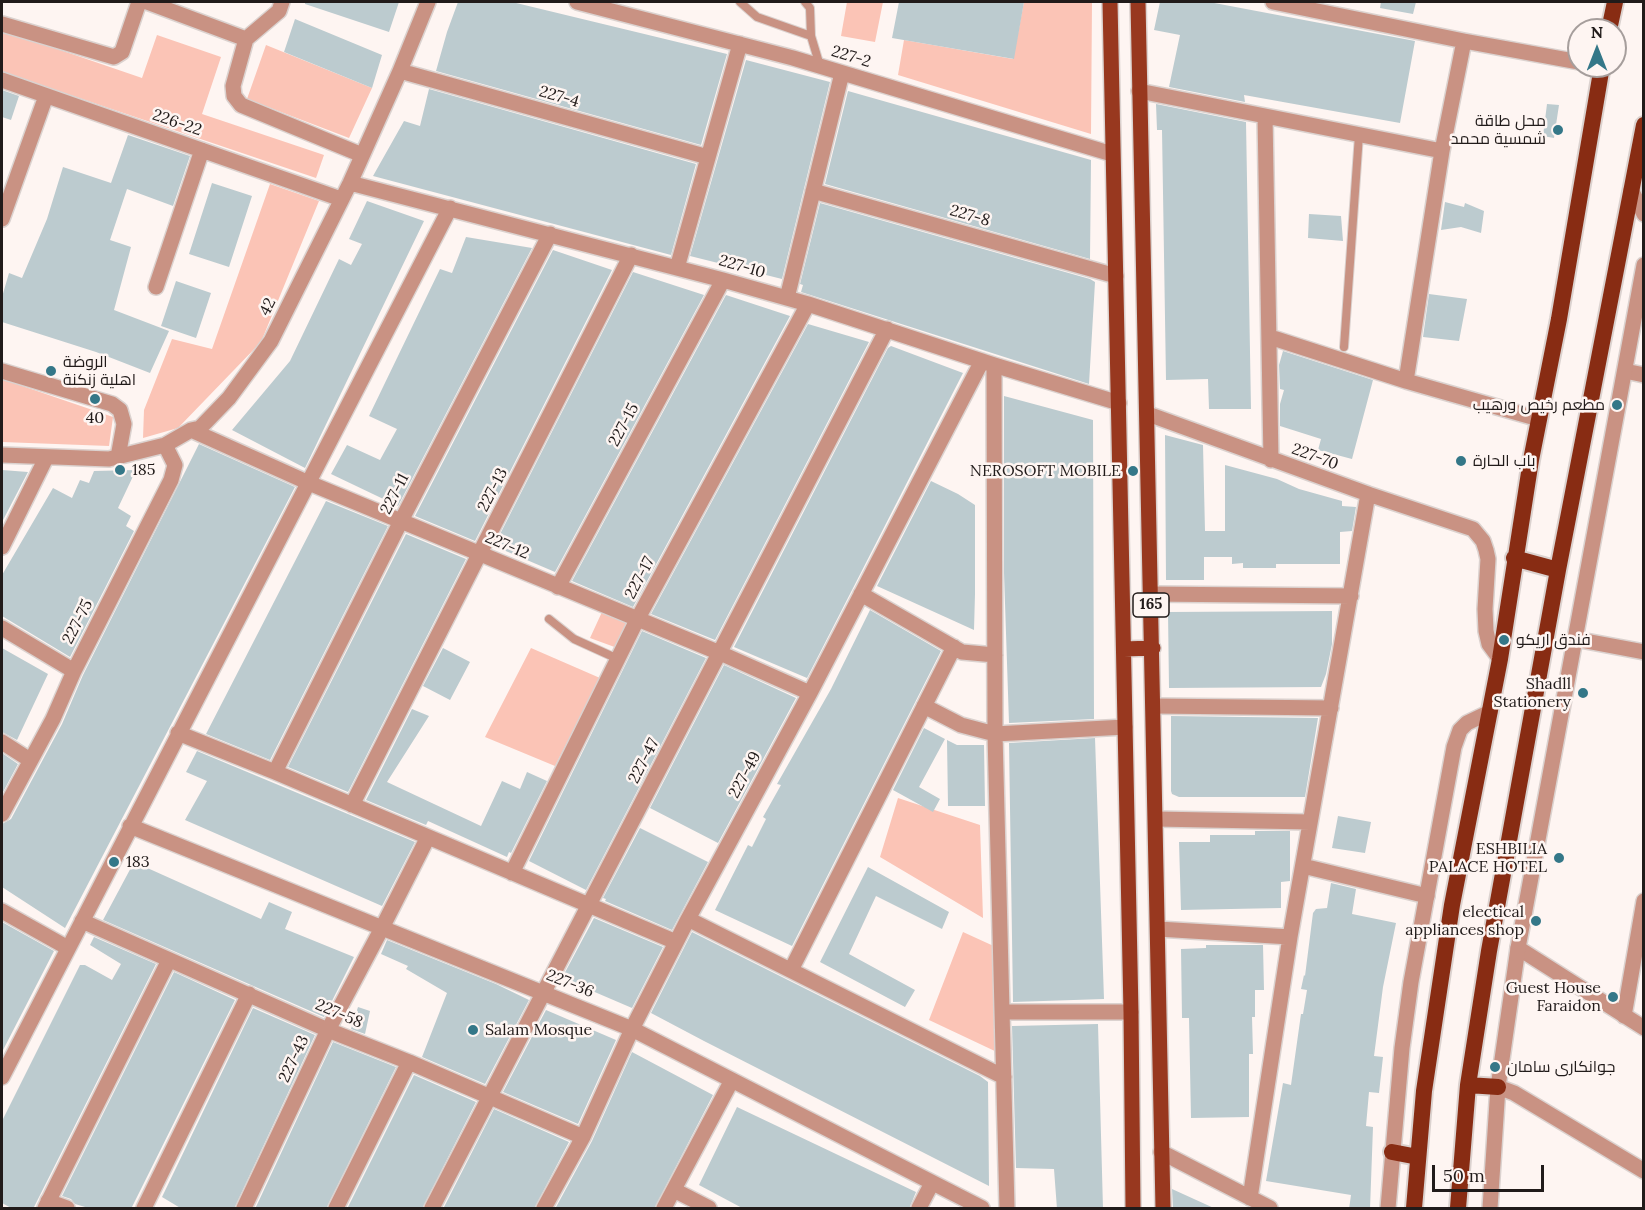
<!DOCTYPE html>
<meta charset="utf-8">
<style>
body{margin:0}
#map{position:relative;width:1645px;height:1210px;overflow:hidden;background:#fef5f2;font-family:Lora,serif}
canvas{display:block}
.frame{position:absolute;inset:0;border:3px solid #211b1a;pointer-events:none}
.north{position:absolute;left:1567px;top:18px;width:60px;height:60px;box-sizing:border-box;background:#fef5f2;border:2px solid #a69e9c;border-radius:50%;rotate:0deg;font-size:16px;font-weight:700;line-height:24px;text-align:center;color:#211b1a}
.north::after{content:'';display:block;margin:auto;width:21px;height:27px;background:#347788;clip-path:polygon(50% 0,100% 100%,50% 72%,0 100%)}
.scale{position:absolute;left:1432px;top:1165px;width:112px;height:27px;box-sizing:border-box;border:3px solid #211b1a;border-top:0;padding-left:8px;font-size:18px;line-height:21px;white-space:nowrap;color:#211b1a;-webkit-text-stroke:4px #fef5f2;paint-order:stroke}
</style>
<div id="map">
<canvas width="1645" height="1210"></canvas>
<div class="frame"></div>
<div class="north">N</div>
<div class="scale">50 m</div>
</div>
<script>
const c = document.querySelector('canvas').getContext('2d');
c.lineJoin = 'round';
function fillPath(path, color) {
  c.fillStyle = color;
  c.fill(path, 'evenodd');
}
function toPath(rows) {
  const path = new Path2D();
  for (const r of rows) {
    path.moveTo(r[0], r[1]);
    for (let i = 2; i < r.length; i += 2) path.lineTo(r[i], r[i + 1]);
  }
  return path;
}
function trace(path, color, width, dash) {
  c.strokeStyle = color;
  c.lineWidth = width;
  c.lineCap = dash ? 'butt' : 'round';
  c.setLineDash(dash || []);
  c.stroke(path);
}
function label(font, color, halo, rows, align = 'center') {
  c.font = font + ' Lora,Cairo,serif';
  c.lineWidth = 5;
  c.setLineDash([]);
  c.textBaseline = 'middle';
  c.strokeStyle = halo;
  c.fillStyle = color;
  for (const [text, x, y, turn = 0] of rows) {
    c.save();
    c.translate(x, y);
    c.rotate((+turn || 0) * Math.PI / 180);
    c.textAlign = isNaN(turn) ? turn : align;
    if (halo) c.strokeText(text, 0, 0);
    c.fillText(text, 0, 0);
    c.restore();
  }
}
fillPath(toPath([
 [847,2,883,2,875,42,841,36],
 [1024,2,1092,2,1091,134,898,75,904,40,1013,59],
 [2,30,142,78,157,35,221,57,202,114,324,155,316,178,2,72],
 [266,45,372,88,349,138,247,99],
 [270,184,319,201,261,342,178,428,143,438,144,410,172,339,212,349],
 [2,379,113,417,109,446,2,442],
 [602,612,630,623,620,649,590,638],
 [531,648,600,678,555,766,485,737],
 [898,798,980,825,983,918,880,857],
 [963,932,998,948,999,1053,929,1020]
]), '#fbc4b6');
fillPath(toPath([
 [305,2,399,2,389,32,305,4],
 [458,2,512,2,727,54,701,145,436,71,447,32],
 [899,2,1024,2,1014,59,892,38],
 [1160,2,1209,2,1415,41,1400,123,1244,95,1245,102,1169,87,1180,35,1154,30],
 [1381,2,1416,2,1413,14,1380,8],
 [295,19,382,55,372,88,284,52],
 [746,60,830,82,782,279,690,256],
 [429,89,696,164,671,255,373,176,404,121,420,126],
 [2,90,19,96,11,120,2,117],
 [848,91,1091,160,1090,259,825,184],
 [1156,104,1246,122,1251,409,1209,409,1208,379,1166,380,1162,130,1157,130],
 [1547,104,1559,105,1554,138,1543,136],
 [128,135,190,156,173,206,127,189,110,240,131,247,114,310,169,331,150,373,96,352,2,322,2,297,9,273,22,278,47,219,63,167,111,183],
 [212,183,252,196,229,267,189,254],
 [367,201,424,221,305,468,232,430,290,361,339,259,351,265,362,244,349,239],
 [1445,202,1464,207,1465,203,1484,211,1481,233,1461,227,1441,230],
 [820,203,1090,279,1095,282,1089,384,801,292,803,285,800,284],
 [1309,214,1341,216,1343,241,1308,238],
 [466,237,532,248,398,506,331,474,347,445,380,460,397,429,369,416,440,269,452,273],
 [553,250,612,270,475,541,415,516],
 [633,272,704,295,555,572,494,546],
 [176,281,211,293,196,338,161,326],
 [1429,294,1467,299,1459,341,1423,337],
 [726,295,790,316,633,607,572,581],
 [808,324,869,342,715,640,651,614],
 [891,346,963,373,807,678,734,647,888,348],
 [1283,351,1373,380,1352,459,1318,450,1321,439,1280,426,1280,404,1284,390,1280,389,1279,365],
 [1004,396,1093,420,1094,719,1009,723,1004,573],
 [1165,435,1203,445,1205,531,1225,531,1225,465,1277,479,1299,489,1342,501,1342,506,1356,507,1352,531,1340,532,1340,564,1276,564,1276,568,1243,568,1243,563,1232,564,1232,557,1204,557,1204,580,1166,580],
 [199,444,295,487,65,928,2,887,2,824,11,819,62,724,83,675],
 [2,470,28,472,2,522],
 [136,470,118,508,131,516,126,526,134,531,70,657,2,616,2,575,53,488,72,498,80,480,89,483,94,471],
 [931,481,958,494,975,505,975,594,974,630,877,586],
 [326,501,388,526,270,760,206,734],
 [406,534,466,559,348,792,288,767],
 [870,610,941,651,792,946,715,910,748,845,752,847,766,819,763,817,781,785,777,784,831,689],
 [1332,611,1332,644,1326,674,1321,687,1169,688,1168,612],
 [642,631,706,658,586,890,529,861],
 [2,648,48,674,17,740,2,732],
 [443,648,470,662,450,700,423,686],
 [724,665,796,698,718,843,650,808],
 [412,709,429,716,387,782,481,826,502,781,520,789,527,772,547,781,511,853,509,852,507,857,428,821,426,825,366,800],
 [1171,716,1318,718,1305,797,1179,797,1172,794,1171,791],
 [924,728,945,739,919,787,940,799,933,812,893,790],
 [1095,738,1104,999,1013,1002,1009,743],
 [947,740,957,745,984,745,985,806,948,806],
 [197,751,415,842,382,906,185,820,207,781,186,772],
 [2,753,18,764,2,794],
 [1338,816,1371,822,1365,853,1332,848],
 [640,828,708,862,672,930,605,901,606,899,603,898],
 [1255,831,1290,831,1290,881,1281,882,1281,908,1181,910,1179,842,1210,842,1210,835,1255,835],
 [134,862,261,919,269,902,292,912,285,929,354,957,324,1017,103,920],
 [868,867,949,912,942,929,876,896,849,954,915,990,905,1007,820,962],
 [1331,883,1356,889,1352,914,1396,923,1383,987,1374,1056,1383,1057,1379,1093,1369,1092,1366,1126,1373,1127,1370,1209,1349,1209,1351,1195,1266,1181,1283,1083,1291,1085,1301,1014,1303,1014,1307,990,1301,989,1304,975,1305,976,1313,913,1316,909,1327,908],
 [594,918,663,947,632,1008,562,978],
 [2,922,54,951,2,1052],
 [692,932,980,1076,988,1082,989,1186,704,1041,651,1013],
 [94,937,156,964,33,1209,13,1209,2,1203,2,1121,80,965,85,965,112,980,121,964,90,945],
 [387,940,496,984,529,1000,485,1084,422,1057,447,993,406,969,408,966,381,954],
 [1206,945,1263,945,1264,990,1255,990,1255,1017,1252,1017,1253,1054,1249,1054,1249,1117,1191,1118,1189,1018,1182,1018,1181,949,1206,948],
 [174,972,235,1000,131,1209,92,1209,75,1204,71,1199,62,1196],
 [358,1007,370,1011,365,1034,351,1029],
 [253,1008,315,1035,234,1209,182,1209,162,1197],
 [546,1010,616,1040,578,1124,503,1092],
 [1098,1024,1103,1209,1057,1209,1054,1169,1016,1168,1012,1026],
 [333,1042,396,1067,326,1209,255,1209],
 [632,1052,713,1095,654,1209,555,1209,592,1141],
 [414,1075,476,1102,422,1209,347,1209],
 [737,1107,916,1192,909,1209,744,1209,699,1185],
 [494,1109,569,1142,534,1209,443,1209],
 [1172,1189,1216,1209,1173,1209]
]), '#bccbcf');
const service = toPath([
 [740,2,757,17,811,36,820,66],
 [805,2,810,8,811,36],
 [1344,347,1359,135],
 [549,619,574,639,618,659]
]);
const minor = toPath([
 [147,2,246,39],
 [282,2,279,11,246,39,233,86,234,96,241,105,362,155],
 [577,2,793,58,1112,154],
 [1273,2,1464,41,1579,62],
 [2,24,114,57,122,52,139,2],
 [400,71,708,157],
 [2,80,341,199],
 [1139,91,1442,151],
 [1265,116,1271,460],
 [350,183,723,280,808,304,994,365,1119,403],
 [813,191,1116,276],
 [2,219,46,96],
 [677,268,740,44],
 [156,287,202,150],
 [787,298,842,73],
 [1270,337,1406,381,1539,419],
 [994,365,995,734,1007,1208],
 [2,371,112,404,120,410,124,424,118,457],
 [1625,371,1644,375],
 [1406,381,1442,151,1464,41],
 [1148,414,1368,494,1473,529,1483,541,1486,550,1488,559,1485,609,1486,631,1489,644,1500,659],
 [191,430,309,483,720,653,810,693],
 [2,455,109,459,165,445,191,430,200,428,229,398,271,341,350,183,400,71,428,2],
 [2,547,46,458],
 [558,587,723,280],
 [861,594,962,652,995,655],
 [1151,594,1351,596],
 [2,628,74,671],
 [1575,639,1644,652],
 [924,706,961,725,995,734,1125,727],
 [1154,706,1331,708],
 [178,733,275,772,676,942],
 [2,742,30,760],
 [275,772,401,521,550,234],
 [352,805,631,255],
 [2,814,53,719,74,671,171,480,175,465,165,445],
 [1156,819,1310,822],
 [130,826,632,1029,982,1208],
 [1303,866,1427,896],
 [512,873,637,620,808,304],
 [2,911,68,948],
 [688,919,1004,1077],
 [82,921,328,1030,409,1062,583,1137],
 [1158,929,1290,937],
 [1518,948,1644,1028],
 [791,970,954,647],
 [1003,1012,1131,1012],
 [1624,1016,1644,901],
 [2,1077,450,208],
 [1161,1152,1270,1208],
 [674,1190,709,1208],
 [1250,1198,1290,937,1368,494],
 [48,1201,67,1208],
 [45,1208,169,960],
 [144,1208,249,994],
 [244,1208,328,1030,382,928,428,837],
 [336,1208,409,1062],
 [432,1208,887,329],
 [544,1208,583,1137,632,1029,688,919,810,693,982,361],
 [664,1208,732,1080],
 [919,1208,932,1183]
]);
const tertiary = toPath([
 [1631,190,1644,214],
 [1498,1087,1514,1093,1644,1171],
 [1388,1208,1402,1048,1411,982,1454,747,1460,730,1467,723,1490,712],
 [1490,1208,1498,1087,1518,948,1644,265]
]);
const primary = toPath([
 [1110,2,1131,1012,1133,1208],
 [1138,2,1163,1208],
 [1124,649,1153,648]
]);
const trunk = toPath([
 [1609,30,1615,2],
 [1514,558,1558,570],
 [1468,1085,1498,1087],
 [1392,1152,1418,1157],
 [1414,1208,1424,1091,1452,905,1500,659,1531,460,1559,319,1602,66],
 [1458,1208,1468,1085,1489,951,1558,570,1644,125]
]);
trace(service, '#dbd2cf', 10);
trace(minor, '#dbd2cf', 18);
trace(tertiary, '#dbd2cf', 18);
trace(primary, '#dbd2cf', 18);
trace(trunk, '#dbd2cf', 20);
trace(service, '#c99283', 8);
trace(minor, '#c99283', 15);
trace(tertiary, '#c99283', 15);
trace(primary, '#98381f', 15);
trace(trunk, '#882c13', 16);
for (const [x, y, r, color] of [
 [1558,130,6,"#347788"],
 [51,371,6,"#347788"],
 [95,399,6,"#347788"],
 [1617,405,6,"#347788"],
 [1461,461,6,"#347788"],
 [120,470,6,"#347788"],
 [1133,471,6,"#347788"],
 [1504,640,6,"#347788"],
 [1583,693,6,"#347788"],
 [1559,858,6,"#347788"],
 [114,862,6,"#347788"],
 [1536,921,6,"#347788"],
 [1613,997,6,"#347788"],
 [473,1030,6,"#347788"],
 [1495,1067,6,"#347788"]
]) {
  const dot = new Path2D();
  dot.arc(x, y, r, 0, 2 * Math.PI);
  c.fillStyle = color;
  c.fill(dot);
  trace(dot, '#fef5f2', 2);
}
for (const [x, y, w] of [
 [1151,605,36]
]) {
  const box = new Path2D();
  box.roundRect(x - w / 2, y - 12, w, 24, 4.5);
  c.fillStyle = '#fef5f2';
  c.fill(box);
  trace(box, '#211b1a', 1.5);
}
label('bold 15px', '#211b1a', null, [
 ["165",1151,605]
]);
label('16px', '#211b1a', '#fef5f2', [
 ["227-2",851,57,17],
 ["227-4",559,97,16],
 ["226-22",177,123,19],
 ["227-8",970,216,16],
 ["227-10",742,267,16],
 ["42",268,307,-63],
 ["227-15",624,425,-62],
 ["227-70",1315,457,20],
 ["227-13",493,490,-63],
 ["227-11",395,494,-63],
 ["227-12",507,546,23],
 ["227-17",640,578,-62],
 ["227-75",78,622,-63],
 ["227-47",644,761,-63],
 ["227-49",745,775,-62],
 ["227-36",570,984,22],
 ["227-58",339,1014,23],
 ["227-43",294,1059,-65]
]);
label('16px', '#211b1a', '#fef5f2', [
 ["محل طاقة",1546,121],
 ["شمسية محمد",1546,139],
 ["الروضة",63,362,"left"],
 ["اهلية زنكنة",63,380,"left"],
 ["مطعم رخيص ورهيب",1605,405],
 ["40",95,418,"center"],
 ["باب الحارة",1473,461,"left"],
 ["185",132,470,"left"],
 ["NEROSOFT MOBILE",1121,471],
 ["فندق اريكو",1516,640,"left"],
 ["Shadll",1571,684],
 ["Stationery",1571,702],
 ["ESHBILIA",1547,849],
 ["PALACE HOTEL",1547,867],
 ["183",126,862,"left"],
 ["electical",1524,912],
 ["appliances shop",1524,930],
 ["Guest House",1601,988],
 ["Faraidon",1601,1006],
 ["Salam Mosque",485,1030,"left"],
 ["جوانکاری سامان",1507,1067,"left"]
], 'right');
</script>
